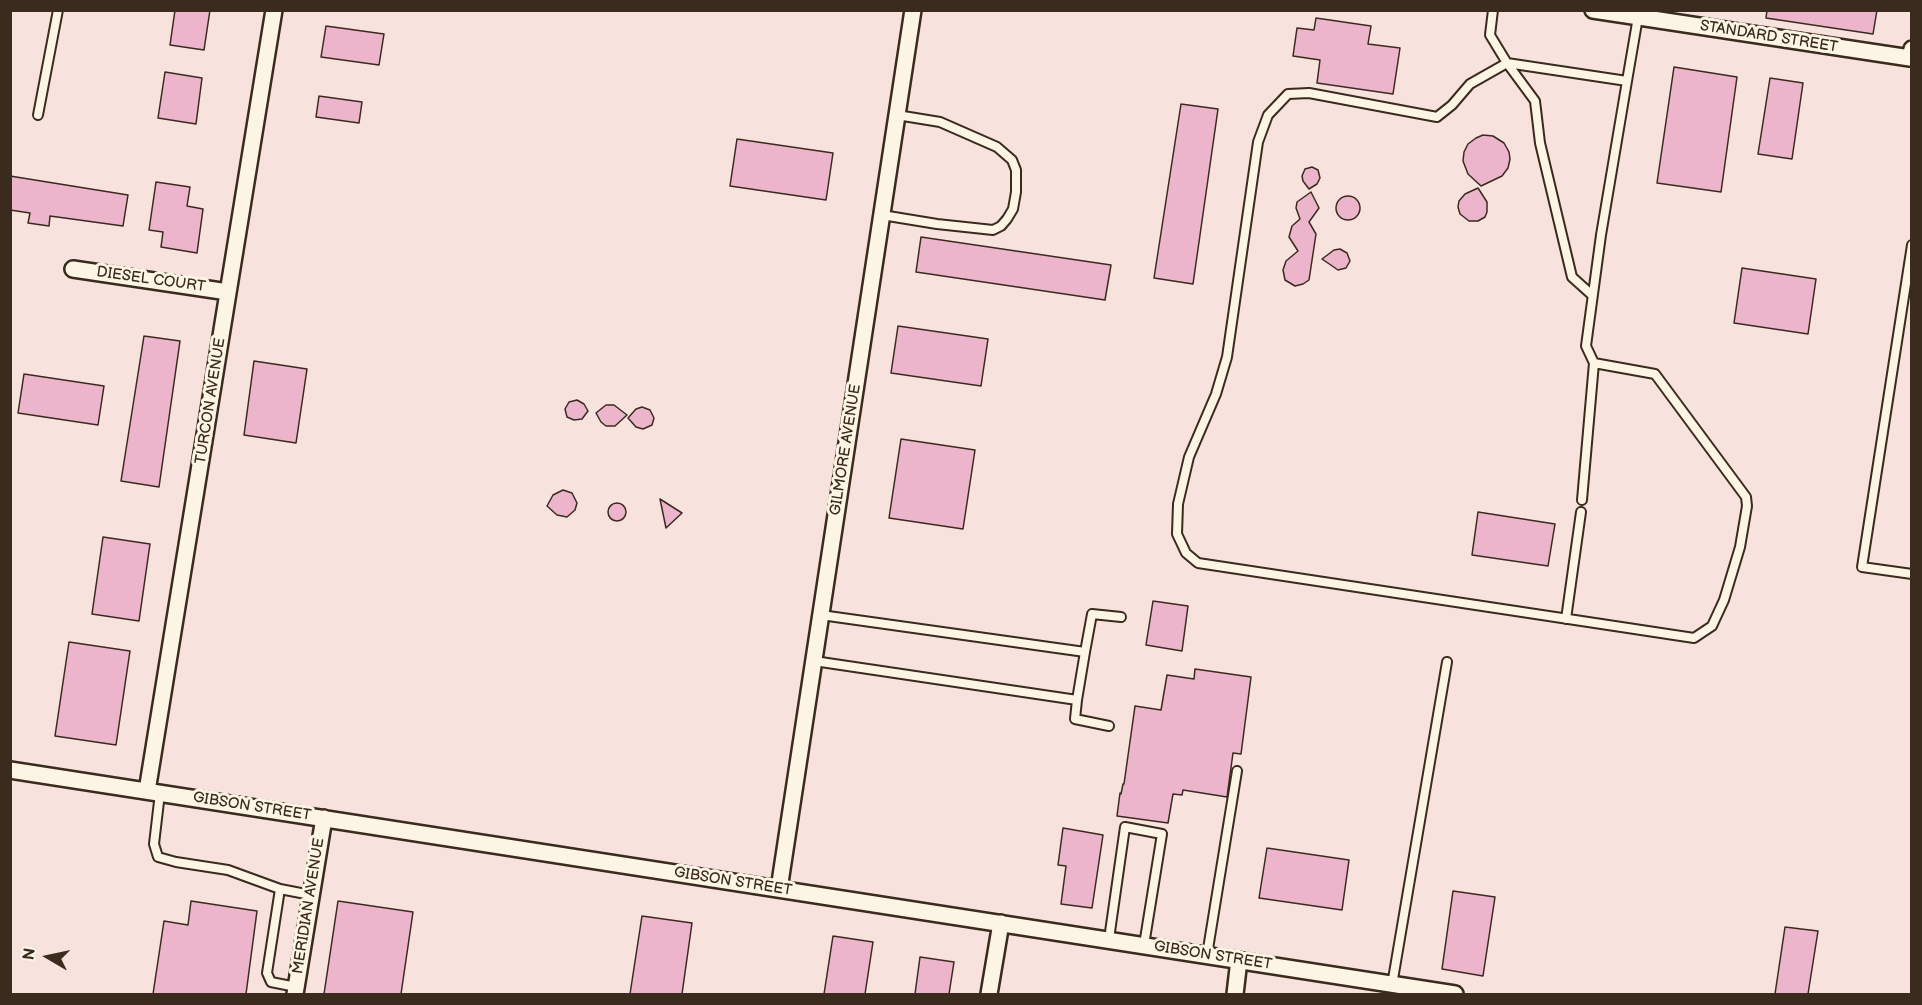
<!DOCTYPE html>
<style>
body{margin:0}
#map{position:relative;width:1922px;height:1005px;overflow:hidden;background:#fcf5e5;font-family:"Balsamiq Sans",sans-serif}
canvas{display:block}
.frame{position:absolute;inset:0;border:12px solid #3b2a1e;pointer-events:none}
.north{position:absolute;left:18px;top:927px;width:60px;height:60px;-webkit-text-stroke:4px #fcf5e5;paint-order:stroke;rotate:279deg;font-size:16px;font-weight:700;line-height:24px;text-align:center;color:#3b2a1e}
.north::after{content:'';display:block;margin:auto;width:21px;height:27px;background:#3b2a1e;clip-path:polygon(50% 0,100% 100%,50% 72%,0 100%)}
</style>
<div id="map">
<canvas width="1922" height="1005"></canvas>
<div class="frame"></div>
<div class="north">N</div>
</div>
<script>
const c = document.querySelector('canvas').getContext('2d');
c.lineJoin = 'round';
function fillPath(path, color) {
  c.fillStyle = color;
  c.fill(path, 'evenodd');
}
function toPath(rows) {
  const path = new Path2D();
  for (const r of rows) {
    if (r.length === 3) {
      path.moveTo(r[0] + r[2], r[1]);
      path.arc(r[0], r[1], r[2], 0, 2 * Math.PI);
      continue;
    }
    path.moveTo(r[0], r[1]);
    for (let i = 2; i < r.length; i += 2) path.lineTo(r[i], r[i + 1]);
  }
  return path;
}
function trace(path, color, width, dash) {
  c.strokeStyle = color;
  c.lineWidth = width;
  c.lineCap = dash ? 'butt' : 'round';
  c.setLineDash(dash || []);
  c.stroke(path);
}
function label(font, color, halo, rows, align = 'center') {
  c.font = font + ' "Balsamiq Sans",sans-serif';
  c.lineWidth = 6;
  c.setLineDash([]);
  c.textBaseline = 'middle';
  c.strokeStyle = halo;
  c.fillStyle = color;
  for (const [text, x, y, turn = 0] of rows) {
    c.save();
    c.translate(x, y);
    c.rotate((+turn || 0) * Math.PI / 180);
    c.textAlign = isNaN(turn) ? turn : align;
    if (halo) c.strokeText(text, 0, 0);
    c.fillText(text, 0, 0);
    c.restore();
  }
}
fillPath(toPath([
 [10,11,1911,11,1911,994,11,994]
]), '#f7e2de');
const building = toPath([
 [175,10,210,10,204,50,170,45,175,10],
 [1767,10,1877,10,1873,34,1766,18,1767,10],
 [1316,18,1371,26,1368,44,1400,48,1393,94,1317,83,1320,60,1293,56,1297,28,1314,30,1316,18],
 [326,26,384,34,379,65,321,57,326,26],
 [1674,67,1737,77,1721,192,1657,183,1674,67],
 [165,72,202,78,196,124,158,118,165,72],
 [1770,78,1803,83,1792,159,1758,154,1770,78],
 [319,96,362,102,359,123,316,117,319,96],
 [1181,104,1218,109,1193,284,1154,278,1181,104],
 [1483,135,1493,136,1504,143,1509,152,1510,159,1508,168,1502,176,1481,186,1468,174,1463,161,1464,152,1468,144,1476,138,1483,135],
 [737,139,833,153,826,200,730,186,737,139],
 [1312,167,1318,170,1320,178,1317,184,1309,189,1303,181,1302,176,1305,169,1312,167],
 [10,176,128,195,123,226,50,216,49,226,28,223,30,213,10,210,10,176],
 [156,182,190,187,187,206,203,209,197,253,161,247,163,232,149,230,156,182],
 [1478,188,1487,202,1487,212,1485,217,1478,221,1469,221,1460,214,1458,207,1459,201,1465,194,1478,188],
 [1311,192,1319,208,1309,222,1316,234,1309,280,1303,284,1295,286,1285,280,1283,270,1286,261,1298,251,1289,237,1292,226,1300,219,1296,208,1297,202,1311,192],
 [1348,208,12],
 [921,237,1111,265,1105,300,916,272,921,237],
 [1340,249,1347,253,1350,261,1346,268,1338,270,1322,259,1334,250,1340,249],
 [1742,268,1816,279,1808,334,1734,323,1742,268],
 [898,326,988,339,981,386,891,373,898,326],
 [144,336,180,341,159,487,121,481,144,336],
 [254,361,307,369,296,443,244,435,254,361],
 [24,374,104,386,98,425,18,413,24,374],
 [577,400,584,404,588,411,582,419,574,420,567,417,565,409,569,402,577,400],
 [606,405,614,405,627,415,615,426,606,426,601,422,596,413,606,405],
 [642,407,650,410,654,418,652,425,643,429,636,427,628,418,636,409,642,407],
 [901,439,975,450,963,529,889,518,901,439],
 [563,490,572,493,577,503,575,510,567,517,557,515,547,506,553,495,563,490],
 [660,499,682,513,666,528,660,499],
 [617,512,9],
 [1478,512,1555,524,1548,566,1472,555,1478,512],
 [103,537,150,544,139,621,92,614,103,537],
 [1153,601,1188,606,1182,651,1146,645,1153,601],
 [69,642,130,651,116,745,55,736,69,642],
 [1195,669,1251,677,1241,754,1233,753,1227,797,1183,790,1182,795,1173,794,1168,823,1117,816,1120,793,1121,794,1123,784,1124,784,1135,706,1161,710,1167,675,1194,679,1195,669],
 [1063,828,1103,835,1092,908,1061,904,1066,866,1058,865,1063,828],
 [1267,848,1349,860,1342,910,1259,898,1267,848],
 [1453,891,1495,897,1483,976,1442,969,1453,891],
 [191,901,257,911,246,994,153,994,164,921,188,925,191,901],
 [338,901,413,912,401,994,324,994,338,901],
 [642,916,692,923,682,994,630,994,642,916],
 [1785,927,1818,931,1808,994,1775,994,1785,927],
 [833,936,873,942,865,994,824,994,833,936],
 [920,957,954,962,949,994,915,994,920,957]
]);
fillPath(building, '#ecb5cc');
trace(building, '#3b2a1e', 1.5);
const lane = toPath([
 [1493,10,1490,35,1507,63,1535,101,1540,143,1572,277,1592,295],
 [1627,81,1507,63,1470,84,1452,105,1437,117,1309,93,1288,94,1268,115,1258,142,1227,357,1216,394,1189,457,1178,504,1177,534,1186,553,1198,563,1694,638,1712,626,1724,600,1740,547,1747,506,1746,497,1655,374,1594,363,1586,346,1601,235,1627,81,1638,17],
 [38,115,58,10],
 [882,215,937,224,993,230,1001,226,1007,219,1013,209,1016,192,1016,170,1012,160,997,147,940,122,897,115],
 [1912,245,1862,567,1912,574],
 [1582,500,1594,363],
 [1566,619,1581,512],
 [1085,652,1092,614,1121,617],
 [814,661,1077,700,1085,652,821,615],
 [1077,700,1075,719,1109,726],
 [160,793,154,844,158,857,176,862,228,870,280,889,267,973,271,982,296,987],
 [280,889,311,895],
 [1109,939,1125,827,1162,834,1144,945],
 [1207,955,1237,771],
 [1392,985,1447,662]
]);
const street = toPath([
 [1593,10,1910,58,1912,49],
 [73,269,228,292],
 [10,770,1455,994],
 [147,791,274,10],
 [779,889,913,10],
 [295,994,324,818],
 [989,994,1001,923],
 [1235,994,1239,960]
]);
trace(lane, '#3b2a1e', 12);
trace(street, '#3b2a1e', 20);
trace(lane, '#fcf5e5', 8);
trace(street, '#fcf5e5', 15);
label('15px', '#3b2a1e', '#fcf5e5', [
 ["STANDARD STREET",1769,37,9],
 ["DIESEL COURT",151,280,8],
 ["TURCON AVENUE",211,401,-81],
 ["GILMORE AVENUE",846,450,-81],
 ["GIBSON STREET",252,807,9],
 ["GIBSON STREET",733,882,9],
 ["MERIDIAN AVENUE",309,906,-81],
 ["GIBSON STREET",1213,956,9]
]);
</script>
